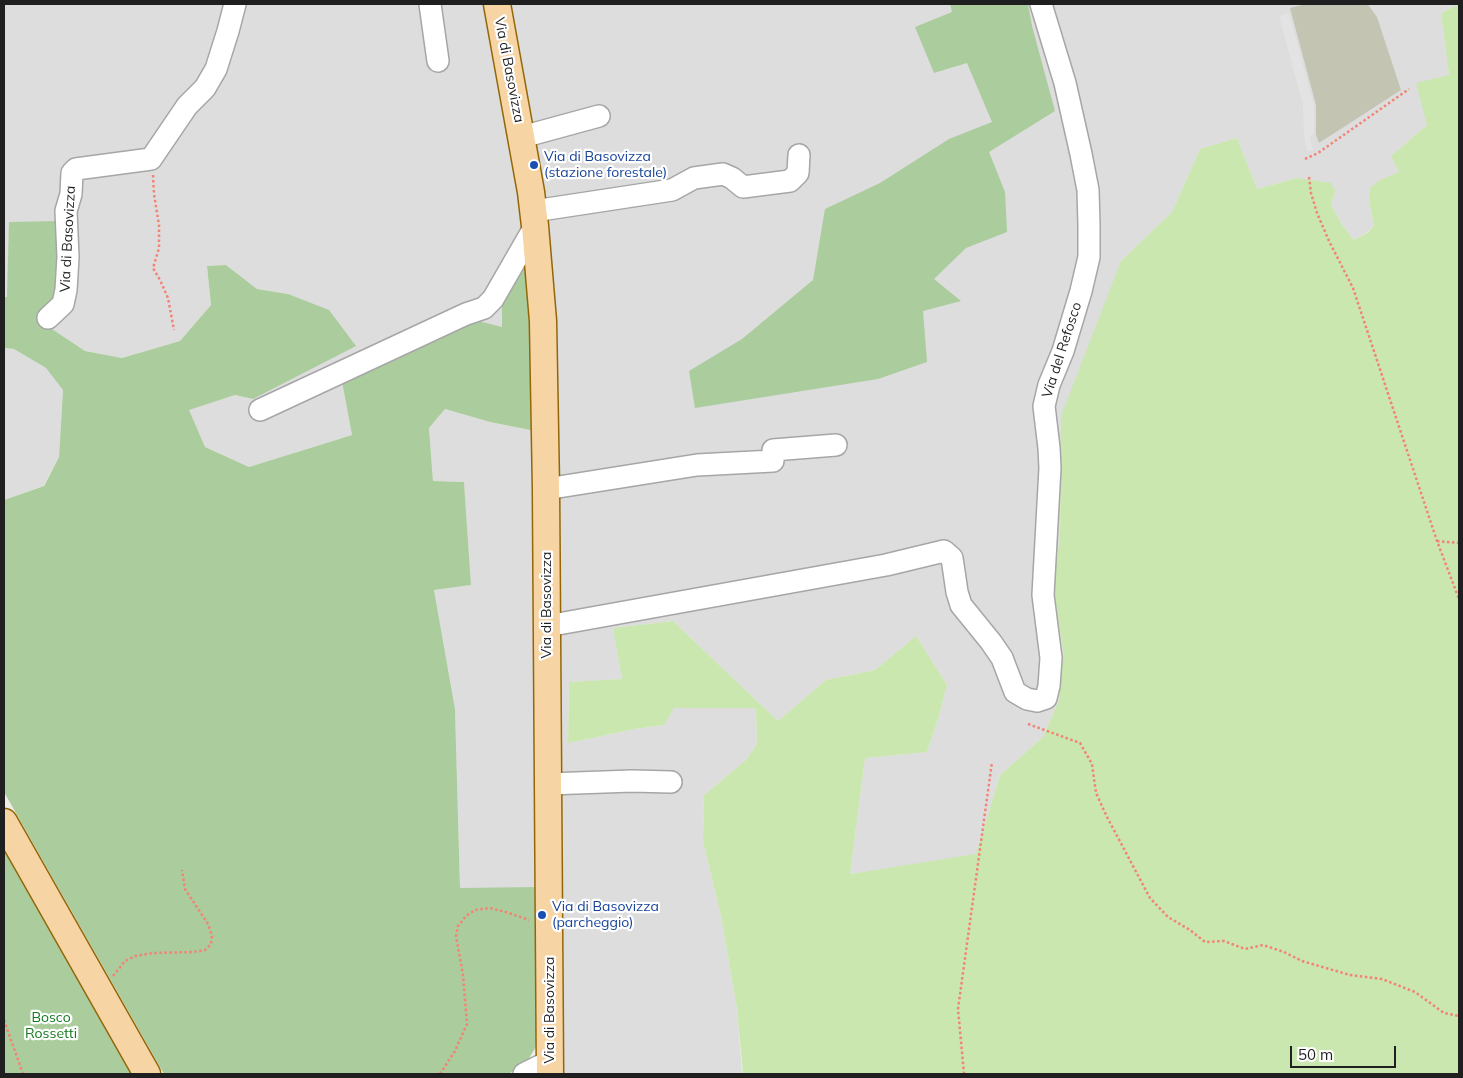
<!DOCTYPE html>
<style>
body{margin:0}
#map{position:relative;width:1463px;height:1078px;overflow:hidden;background:#f0ede6;font-family:Mulish,sans-serif}
canvas{display:block}
.frame{position:absolute;inset:0;border:5px solid #1f1f1f;pointer-events:none}
.scale{position:absolute;left:1290px;top:1046px;width:106px;height:22px;box-sizing:border-box;border:2px solid #1f1f1f;border-top:0;padding-left:6px;font-size:15px;line-height:18px;white-space:nowrap;color:#1f1f1f;-webkit-text-stroke:4px #fff;paint-order:stroke}
</style>
<div id="map">
<canvas width="1463" height="1078"></canvas>
<div class="frame"></div>
<div class="scale">50 m</div>
</div>
<script>
const c = document.querySelector('canvas').getContext('2d');
c.lineJoin = 'round';
function fillPath(path, color) {
  c.fillStyle = color;
  c.fill(path, 'evenodd');
}
function toPath(rows) {
  const path = new Path2D();
  for (const r of rows) {
    path.moveTo(r[0], r[1]);
    for (let i = 2; i < r.length; i += 2) path.lineTo(r[i], r[i + 1]);
  }
  return path;
}
function trace(path, color, width, dash) {
  c.strokeStyle = color;
  c.lineWidth = width;
  c.lineCap = dash ? 'butt' : 'round';
  c.setLineDash(dash || []);
  c.stroke(path);
}
function label(font, color, halo, rows, align = 'center') {
  c.font = font + ' Mulish,sans-serif';
  c.lineWidth = 4.5;
  c.setLineDash([]);
  c.textBaseline = 'middle';
  c.strokeStyle = halo;
  c.fillStyle = color;
  for (const [text, x, y, turn = 0] of rows) {
    c.save();
    c.translate(x, y);
    c.rotate((+turn || 0) * Math.PI / 180);
    c.textAlign = isNaN(turn) ? turn : align;
    if (halo) c.strokeText(text, 0, 0);
    c.fillText(text, 0, 0);
    c.restore();
  }
}
fillPath(toPath([
 [4,4,1459,4,1441,13,1449,75,1427,125,1391,156,1400,172,1380,180,1369,201,1374,226,1366,233,1354,240,1342,225,1331,205,1335,191,1297,178,1257,189,1237,138,1200,149,1172,212,1121,261,1060,472,1060,538,1053,584,1063,650,1059,700,1043,737,1000,775,976,855,850,874,865,758,927,752,939,716,947,685,916,636,875,670,826,680,778,721,673,621,613,628,622,679,569,682,568,743,635,729,664,725,673,708,756,708,757,744,746,760,704,795,703,841,721,916,737,1008,742,1074,540,1074,540,1028,460,888,455,709,434,590,471,585,464,482,433,481,429,428,445,409,490,422,534,431,502,299,502,327,342,383,352,435,249,467,205,447,188,410,235,395,253,399,288,294,257,289,226,265,207,266,211,305,180,341,122,358,85,351,52,329,39,316,7,298,4,297],
 [4,348,14,349,46,368,63,389,59,457,43,486,4,500]
]), '#ddd');
fillPath(toPath([
 [1306,4,1366,4,1369,6,1377,17,1401,90,1319,143,1316,135,1316,105,1290,8]
]), '#c4c4b2');
fillPath(toPath([
 [1459,4,1459,1074,743,1074,737,1008,721,916,703,841,704,795,746,760,757,744,756,708,674,708,664,725,635,729,568,743,569,682,622,679,613,628,673,621,778,721,826,680,875,670,916,636,947,685,939,716,927,752,865,758,850,874,976,854,1000,775,1043,737,1059,700,1063,650,1053,584,1060,538,1061,416,1121,261,1172,212,1200,149,1237,138,1257,189,1297,178,1331,183,1335,191,1331,205,1342,225,1354,240,1367,233,1374,226,1369,201,1370,188,1380,180,1399,172,1391,156,1427,125,1416,83,1449,75,1441,13]
]), '#cae7af');
fillPath(toPath([
 [950,4,1028,4,1032,26,1055,111,989,152,1005,192,1007,232,966,248,934,279,961,301,923,311,927,362,878,379,695,408,689,371,742,339,813,280,825,209,880,183,949,139,992,122,967,63,934,73,915,27,952,12],
 [56,221,59,290,39,316,52,329,85,351,122,358,180,341,211,305,207,266,226,265,257,289,288,294,329,310,356,346,253,399,235,395,189,410,205,447,249,467,352,435,342,382,470,319,502,327,502,299,529,252,535,431,490,422,445,409,429,428,433,481,464,482,471,585,434,590,455,709,460,888,538,887,540,1028,537,1045,528,1060,509,1074,164,1074,4,792,4,500,44,486,59,457,63,390,46,368,14,349,4,348,4,297,7,297,9,222],
 [4,848,133,1074,4,1074]
]), '#abcd9d');
fillPath(toPath([
 [1289,13,1314,106,1314,134,1310,136,1313,150,1307,151,1304,136,1303,105,1279,16]
]), '#e3e3e3');
const minor = toPath([
 [430,4,438,61],
 [522,137,599,116],
 [534,211,672,190,694,178,723,174,732,178,743,187,790,181,798,173,799,155],
 [48,318,63,304,66,290,68,257,66,211,71,194,72,173,76,169,151,159,187,106,205,88,216,69,228,31,235,4],
 [260,410,466,314,484,308,493,299,535,226],
 [546,489,697,465,773,461,773,450,836,445],
 [547,626,886,565,944,551,952,558,957,592,961,605,991,642,1002,658,1015,692,1027,699,1037,701,1046,698,1049,686,1051,658,1043,595,1050,468,1049,448,1044,406,1049,385,1063,351,1081,291,1089,257,1089,225,1088,190,1081,154,1065,83,1041,4],
 [548,784,632,781,671,782],
 [524,1074,540,1066,550,1064]
]);
const major = toPath([
 [497,4,531,192,535,226,543,321,546,489,550,1074],
 [4,822,147,1074]
]);
trace(minor, '#a6a6a6', 24);
trace(major, '#936708', 29);
trace(toPath([
 [1305,159,1318,153,1409,89],
 [153,175,154,194,159,225,159,248,153,268,160,280,168,298,174,330],
 [1309,177,1311,193,1317,213,1329,241,1353,288,1437,541,1459,599],
 [1437,541,1459,543],
 [1028,724,1080,743,1092,764,1096,793,1107,817,1150,898,1168,917,1190,930,1205,942,1224,941,1245,949,1263,945,1284,952,1302,961,1350,975,1382,979,1415,992,1444,1013,1459,1016],
 [113,976,125,961,135,956,153,953,193,952,205,950,211,944,212,936,208,924,185,889,182,870],
 [4,1020,23,1074],
 [440,1074,455,1051,467,1024,463,975,456,936,458,926,466,916,475,910,490,908,509,913,529,920],
 [964,1074,958,1009,992,762]
]), '#f28375', 2.5, [2.5, 2.5]);
trace(minor, '#fff', 21);
trace(major, '#f7d4a4', 26);
for (const [x, y, r, color] of [
 [534,165,5,"#1a4fb4"],
 [542,915,5,"#1a4fb4"]
]) {
  const dot = new Path2D();
  dot.arc(x, y, r, 0, 2 * Math.PI);
  c.fillStyle = color;
  c.fill(dot);
  trace(dot, '#fff', 2);
}
label('14px', '#1f1f1f', '#fff', [
 ["Via di Basovizza",509,70,79],
 ["Via di Basovizza",68,239,-87],
 ["Via del Refosco",1062,350,-72],
 ["Via di Basovizza",547,605,-90],
 ["Via di Basovizza",550,1010,-90]
]);
label('14px', '#164399', '#fff', [
 ["Via di Basovizza",544,157],
 ["(stazione forestale)",544,173],
 ["Via di Basovizza",552,907],
 ["(parcheggio)",552,923]
], 'left');
label('14px', '#12791c', '#fff', [
 ["Bosco",51,1018],
 ["Rossetti",51,1034]
]);
</script>
